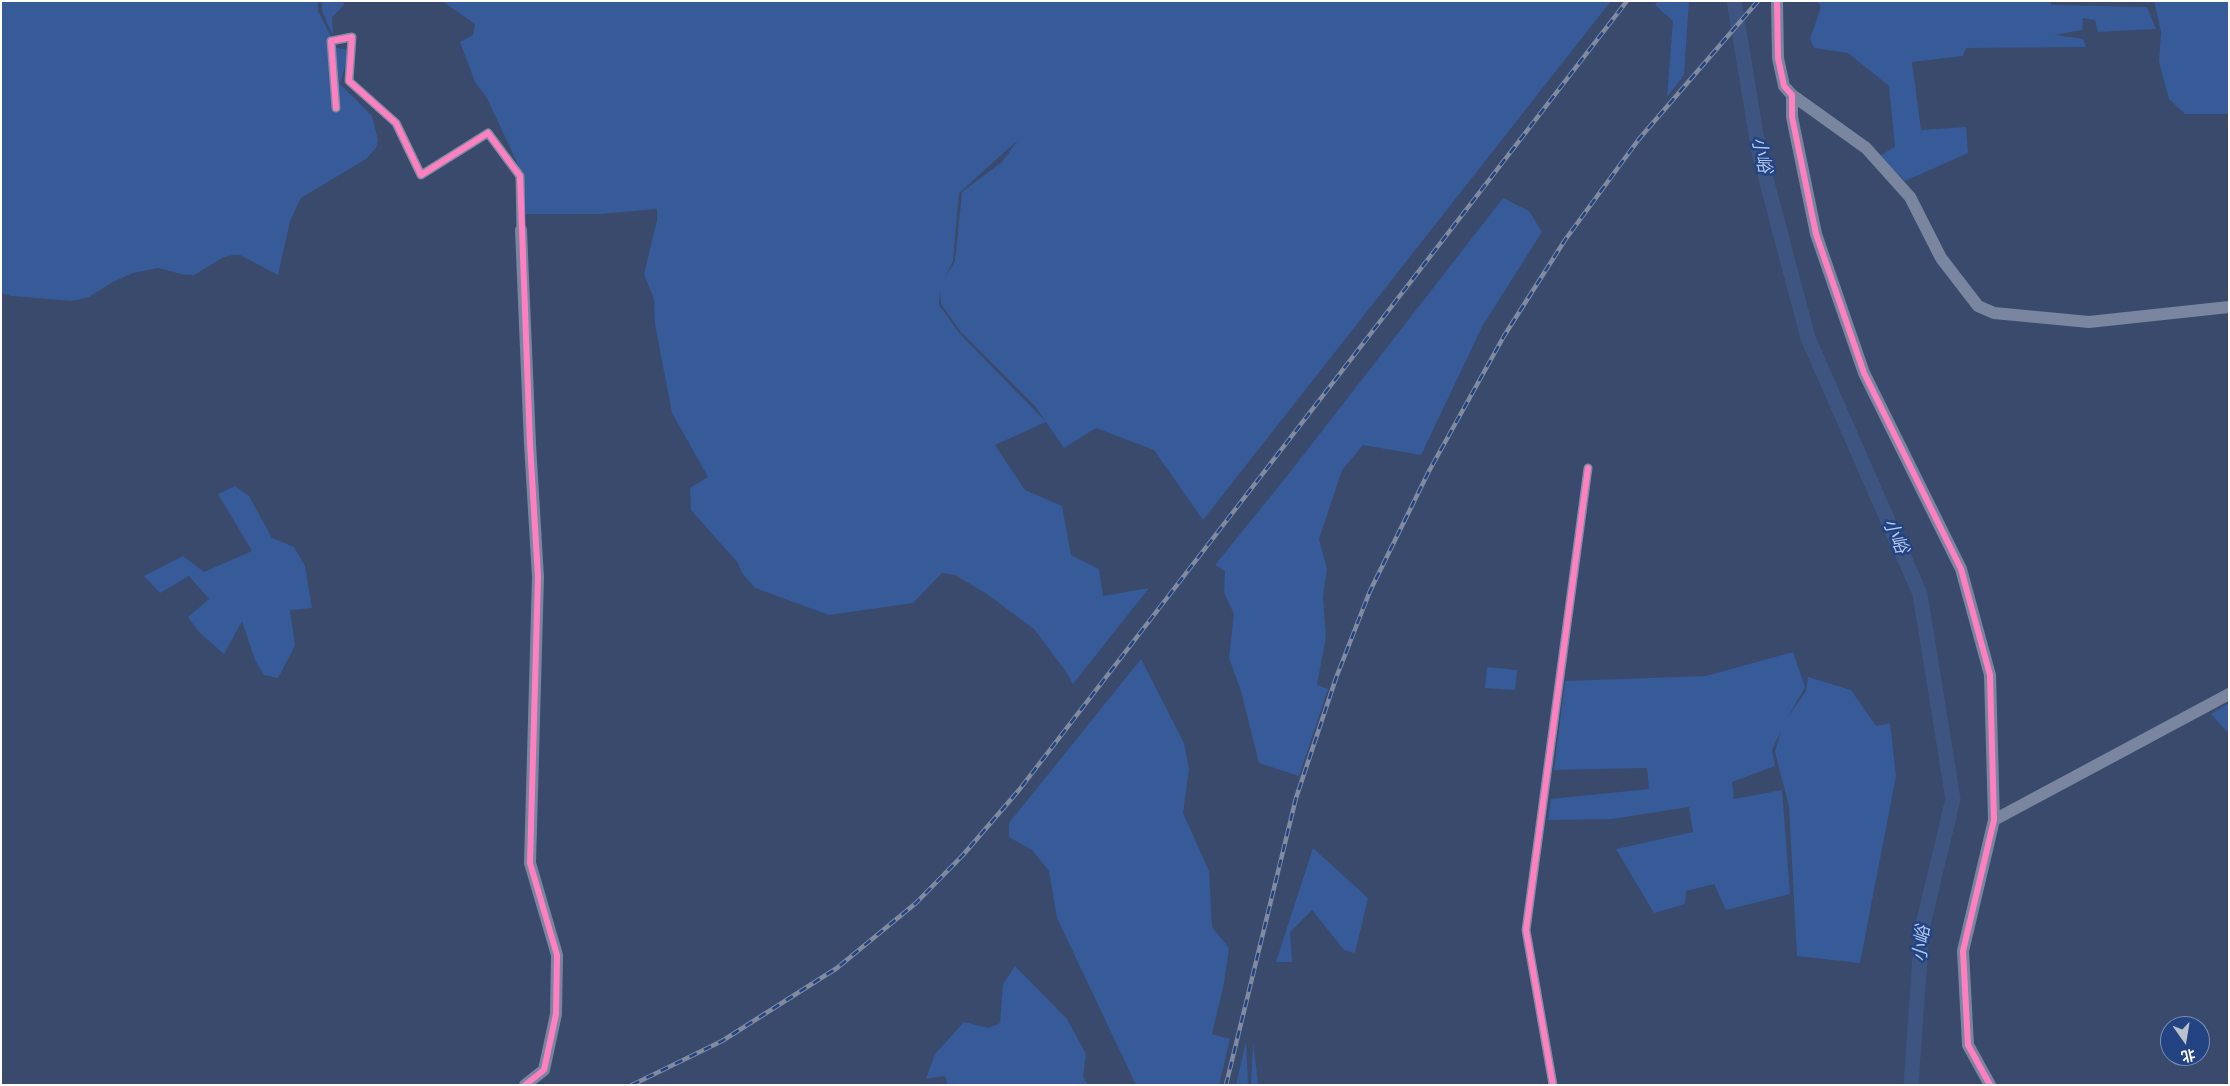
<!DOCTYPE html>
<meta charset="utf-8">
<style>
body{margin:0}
#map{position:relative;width:2230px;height:1086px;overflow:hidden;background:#394a6c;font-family:Rubik,"Noto Sans SC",sans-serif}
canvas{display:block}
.frame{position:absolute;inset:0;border:2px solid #fff;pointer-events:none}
.north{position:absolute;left:2160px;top:1016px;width:50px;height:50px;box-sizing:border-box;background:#234382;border:1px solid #7b8eb4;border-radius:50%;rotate:167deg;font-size:14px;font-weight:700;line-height:20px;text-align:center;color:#fff}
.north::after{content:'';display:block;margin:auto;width:18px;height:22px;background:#bac0cc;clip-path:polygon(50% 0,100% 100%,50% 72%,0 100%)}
</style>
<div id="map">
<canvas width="2230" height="1086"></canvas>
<div class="frame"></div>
<div class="north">北</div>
</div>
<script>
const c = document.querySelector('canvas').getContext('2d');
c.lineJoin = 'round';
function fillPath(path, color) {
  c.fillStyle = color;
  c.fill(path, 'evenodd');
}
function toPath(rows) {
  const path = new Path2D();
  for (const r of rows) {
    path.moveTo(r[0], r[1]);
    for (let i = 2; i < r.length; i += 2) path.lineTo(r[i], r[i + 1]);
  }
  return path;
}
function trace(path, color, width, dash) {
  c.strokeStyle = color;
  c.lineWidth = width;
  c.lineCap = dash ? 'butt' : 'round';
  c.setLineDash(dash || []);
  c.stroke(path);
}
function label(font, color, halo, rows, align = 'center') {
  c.font = font + ' Rubik,"Noto Sans SC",sans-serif';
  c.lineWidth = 5;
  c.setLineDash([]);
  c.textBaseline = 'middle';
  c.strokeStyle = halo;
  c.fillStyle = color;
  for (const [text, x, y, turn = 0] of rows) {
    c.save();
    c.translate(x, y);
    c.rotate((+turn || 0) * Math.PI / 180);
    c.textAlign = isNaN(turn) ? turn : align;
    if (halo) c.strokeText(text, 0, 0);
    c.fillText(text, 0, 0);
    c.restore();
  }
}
fillPath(toPath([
 [1,1,318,1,318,11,337,48,354,51,345,67,340,84,372,116,378,140,376,148,366,159,301,198,290,221,278,275,240,255,233,255,224,257,194,275,185,275,158,268,133,273,113,282,89,297,72,301,11,296,1,293],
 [322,1,343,1,344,5,332,17,333,36,322,11],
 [442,1,1611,1,1203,520,1154,450,1096,428,1064,448,1046,422,995,445,1025,490,1062,506,1071,555,1099,569,1103,596,1149,588,1073,684,1065,670,1034,629,987,594,955,575,942,573,913,603,829,615,755,588,742,573,738,563,691,510,690,488,708,477,672,413,655,324,654,299,644,274,657,220,657,209,600,214,524,214,520,169,487,98,475,82,460,42,473,35,475,24],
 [1018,140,1002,162,962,192,955,261,945,278,953,261,959,193],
 [940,291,941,304,961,332,1034,405,1046,422,960,334,939,305],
 [1658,1,1689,1,1684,75,1667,97,1673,21,1655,5],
 [1817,1,2051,1,2051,5,2053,5,2147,7,2156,29,2098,32,2095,20,2083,18,2082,30,2054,35,2083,39,2086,47,1966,48,1963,56,1912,62,1921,130,1966,127,1968,153,1905,181,1879,156,1895,147,1889,86,1848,53,1814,48,1810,39,1821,7],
 [2154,1,2229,1,2229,114,2185,114,2169,99,2159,62,2161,32],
 [1503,198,1529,211,1542,232,1483,325,1421,455,1363,445,1342,470,1319,539,1327,569,1323,597,1326,637,1317,685,1328,689,1299,776,1259,763,1241,691,1229,658,1234,614,1224,593,1225,571,1215,565,1287,476],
 [235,486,249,496,272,538,294,547,305,566,312,608,290,610,295,646,278,678,264,675,255,660,242,621,224,654,199,632,188,617,209,599,189,576,160,593,144,576,183,556,204,572,252,551,218,494],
 [1793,652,1805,687,1788,717,1806,691,1808,677,1851,690,1876,726,1890,723,1896,776,1860,963,1797,956,1789,806,1775,752,1781,731,1772,750,1775,766,1732,782,1734,799,1782,790,1790,894,1726,910,1714,884,1686,891,1685,904,1654,913,1616,849,1693,832,1689,807,1612,819,1548,820,1551,799,1649,789,1647,768,1554,770,1565,681,1706,676],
 [1141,659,1184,743,1189,769,1183,813,1209,871,1212,927,1229,948,1224,983,1212,1034,1230,1039,1219,1085,1136,1085,1057,918,1049,871,1032,850,1009,837,1009,823],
 [1487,667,1517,670,1515,690,1485,688],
 [2229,703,2229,734,2211,714],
 [1313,848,1368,898,1355,953,1344,950,1312,910,1290,932,1292,962,1276,962],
 [1015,966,1067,1019,1086,1054,1083,1077,1088,1085,948,1085,945,1076,926,1079,935,1054,964,1022,989,1028,1000,1023,1003,984],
 [1246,1041,1248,1085,1236,1085],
 [1253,1043,1258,1082,1259,1085,1251,1085]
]), '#375a99');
trace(toPath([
 [1734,1,1759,152,1808,338,1920,594,1953,799,1922,929,1911,1085]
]), '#3e5582', 15);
trace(toPath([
 [336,108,331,41,352,37,349,81,396,123,421,175,488,133,520,176,521,230],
 [1553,1085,1526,930,1588,468]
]), '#7f8ba2', 9);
trace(toPath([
 [1777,1,1778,58,1784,86,1792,95,1792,117,1816,234,1864,373,1961,569,1990,675,1994,820,1963,951,1968,1045,1990,1085],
 [1792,95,1866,148,1910,197,1941,258,1978,306,1994,313,2089,322,2229,307],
 [521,230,530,444,538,577,530,863,557,955,556,1014,544,1070,525,1085],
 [1994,820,2229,694]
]), '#7a869f', 12);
const rail = toPath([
 [632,1085,722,1041,837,968,916,903,963,855,1019,790,1627,1],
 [1226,1085,1296,798,1336,678,1370,591,1429,471,1504,336,1565,240,1639,139,1758,1]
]);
trace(rail, '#808ba2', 4.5);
trace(rail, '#234382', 2.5, [8]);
trace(toPath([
 [1777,1,1778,58,1784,86,1792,95,1792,117,1816,234,1864,373,1961,569,1990,675,1994,820,1963,951,1968,1045,1990,1085],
 [336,108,331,41,352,37,349,81,396,123,421,175,488,133,520,176,530,444,538,577,530,863,557,955,556,1014,544,1070,525,1085],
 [1553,1085,1526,930,1588,468]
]), '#ff80c0', 6);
label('italic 18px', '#b5caef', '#234382', [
 ["小峪",1761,155,78],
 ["小峪",1895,536,66],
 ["小峪",1922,944,-84]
]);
</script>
